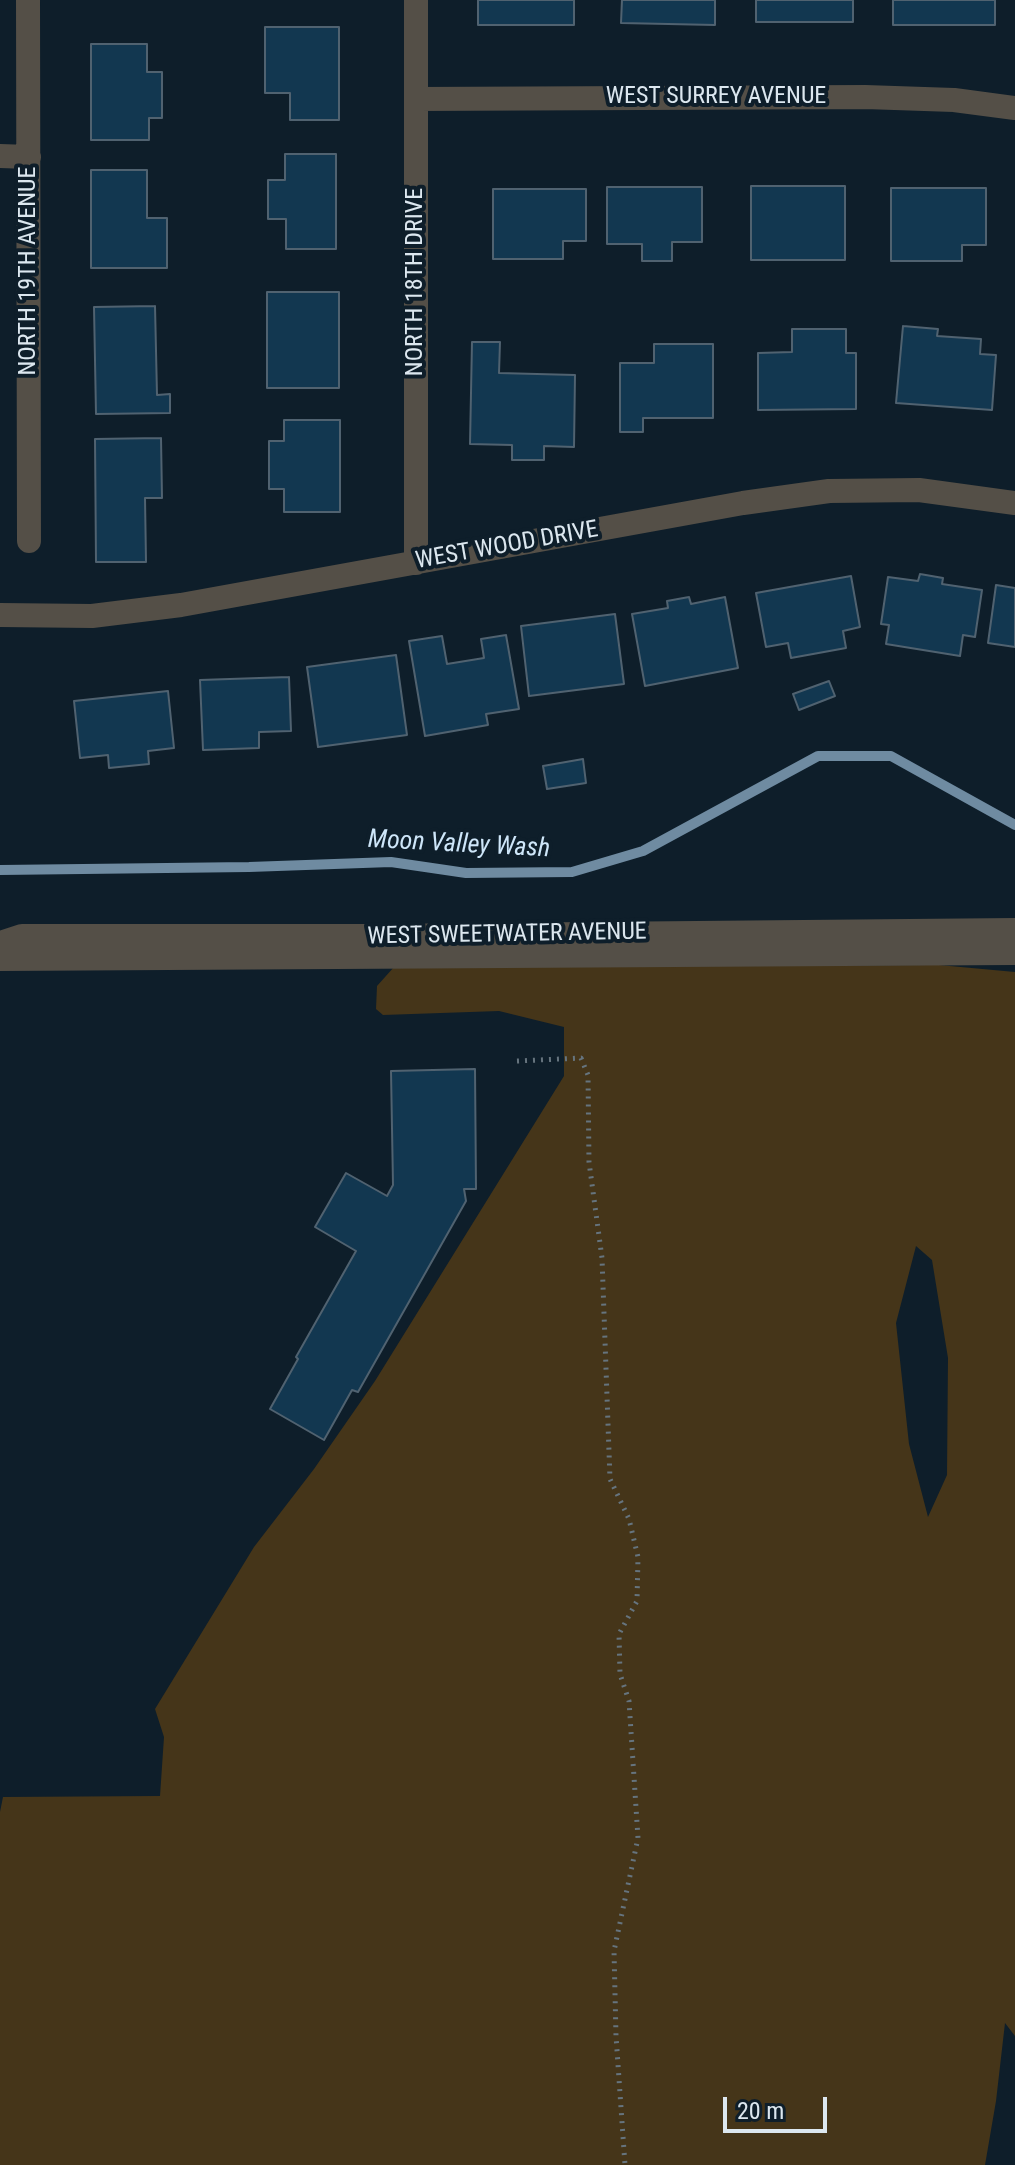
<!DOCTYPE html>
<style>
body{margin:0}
#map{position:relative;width:1015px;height:2165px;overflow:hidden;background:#0e1e2a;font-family:"Roboto Condensed",sans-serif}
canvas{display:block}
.scale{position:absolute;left:723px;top:2097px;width:104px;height:36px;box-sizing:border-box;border:4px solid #dce7ef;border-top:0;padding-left:10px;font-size:24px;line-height:28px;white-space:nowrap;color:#dce7ef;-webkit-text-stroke:6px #0e1e2a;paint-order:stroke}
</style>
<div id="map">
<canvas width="1015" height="2165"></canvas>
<div class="scale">20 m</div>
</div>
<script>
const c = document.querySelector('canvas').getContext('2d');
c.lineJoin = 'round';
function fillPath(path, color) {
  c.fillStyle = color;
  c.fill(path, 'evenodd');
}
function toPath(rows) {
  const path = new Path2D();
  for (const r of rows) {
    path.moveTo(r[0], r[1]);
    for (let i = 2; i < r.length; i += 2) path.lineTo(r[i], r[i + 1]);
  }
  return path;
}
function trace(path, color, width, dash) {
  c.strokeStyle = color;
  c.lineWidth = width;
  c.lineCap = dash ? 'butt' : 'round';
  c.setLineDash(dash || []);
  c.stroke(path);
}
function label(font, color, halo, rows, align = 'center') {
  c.font = font + ' "Roboto Condensed",sans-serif';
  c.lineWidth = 8;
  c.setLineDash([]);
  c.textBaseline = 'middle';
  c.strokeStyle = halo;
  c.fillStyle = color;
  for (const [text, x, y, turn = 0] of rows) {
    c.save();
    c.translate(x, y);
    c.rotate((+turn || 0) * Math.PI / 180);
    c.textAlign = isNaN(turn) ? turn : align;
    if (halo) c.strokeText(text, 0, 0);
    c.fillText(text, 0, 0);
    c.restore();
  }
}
fillPath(toPath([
 [939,965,1015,972,1015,2036,1005,2023,996,2101,985,2165,0,2165,0,1812,3,1797,160,1796,164,1737,155,1709,254,1547,314,1469,375,1381,564,1076,564,1027,499,1011,383,1015,376,1009,377,986,394,967],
 [916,1246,932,1260,948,1358,947,1475,928,1517,909,1444,896,1323]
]), '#453519');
trace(toPath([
 [0,870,249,867,391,862,466,873,572,872,643,851,818,756,891,756,1015,825]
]), '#6f8ba1', 10);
const building = toPath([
 [478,0,574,0,574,25,478,25,478,0],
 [622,0,715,0,715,25,621,23,622,0],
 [756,0,853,0,853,22,756,22,756,0],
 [893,0,995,0,995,25,893,25,893,0],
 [265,27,339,27,339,120,290,120,290,93,265,93,265,27],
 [91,44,147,44,147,72,162,72,162,118,149,118,149,140,91,140,91,44],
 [285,154,336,154,336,249,286,249,286,219,268,219,268,180,285,180,285,154],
 [91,170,147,170,147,218,167,218,167,268,91,268,91,170],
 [751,186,845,186,845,260,751,260,751,186],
 [607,187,702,187,702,242,672,242,672,261,642,261,642,244,607,244,607,187],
 [891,188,986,188,986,245,962,245,962,261,891,261,891,188],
 [493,189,586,189,586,241,563,241,563,259,493,259,493,189],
 [267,292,339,292,339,388,267,388,267,292],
 [155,306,157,395,170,394,170,413,96,414,94,307,155,306],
 [903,326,938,329,937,336,981,339,980,354,996,355,992,410,896,403,903,326],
 [792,329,846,329,846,353,856,353,856,409,758,410,758,353,792,352,792,329],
 [472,342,500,342,499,373,575,375,574,447,544,446,544,460,512,460,512,445,470,444,472,342],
 [654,344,713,344,713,418,643,418,643,432,620,432,620,363,654,363,654,344],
 [284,420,340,420,340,512,284,512,284,489,269,489,269,441,284,441,284,420],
 [161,438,162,498,145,498,146,562,96,562,95,439,161,438],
 [920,574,943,578,942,584,982,590,975,637,963,635,960,656,886,644,889,625,881,624,888,577,918,581,920,574],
 [851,576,860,627,843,631,846,648,791,658,788,643,766,647,756,593,851,576],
 [996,585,1015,588,1015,647,988,643,996,585],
 [689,597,691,604,725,597,738,668,645,686,632,614,668,608,667,601,689,597],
 [615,614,624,684,529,696,521,626,615,614],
 [506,635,519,709,486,714,488,725,425,736,409,641,442,636,447,664,484,658,481,639,506,635],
 [396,655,407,735,318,747,307,667,396,655],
 [289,677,291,731,259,732,259,748,203,750,200,680,289,677],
 [829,681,835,696,799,710,793,694,829,681],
 [168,691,174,748,148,751,149,764,109,768,108,755,80,758,74,701,168,691],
 [583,759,586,783,547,789,543,766,583,759],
 [475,1069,476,1189,464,1189,466,1201,358,1392,352,1390,324,1440,270,1409,298,1359,296,1357,356,1251,315,1227,346,1173,387,1196,393,1185,391,1071,475,1069]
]);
fillPath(building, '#123750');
trace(building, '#506270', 2);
trace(toPath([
 [517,1061,581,1058,588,1075,589,1162,602,1258,610,1479,629,1519,638,1557,637,1601,619,1634,620,1674,629,1701,638,1838,614,1951,616,2036,625,2165]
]), '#66747e', 5, [2, 6]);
trace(toPath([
 [28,0,29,541],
 [416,99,865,97,954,100,1015,108],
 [0,156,29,157],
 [416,563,416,0],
 [0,615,92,616,181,605,743,503,829,491,919,490,1015,503],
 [0,943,22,936,377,936,1015,930],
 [0,959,1015,953]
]), '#544f47', 24);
label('24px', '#dce7ef', '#0e1e2a', [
 ["WEST SURREY AVENUE",716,97],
 ["NORTH 19TH AVENUE",29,271,-90],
 ["NORTH 18TH DRIVE",416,282,-90],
 ["WEST WOOD DRIVE",507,546,-10],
 ["WEST SWEETWATER AVENUE",507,935,-1]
]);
label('italic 26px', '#cee6f9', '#0e1e2a', [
 ["Moon Valley Wash",459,845,3]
]);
</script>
